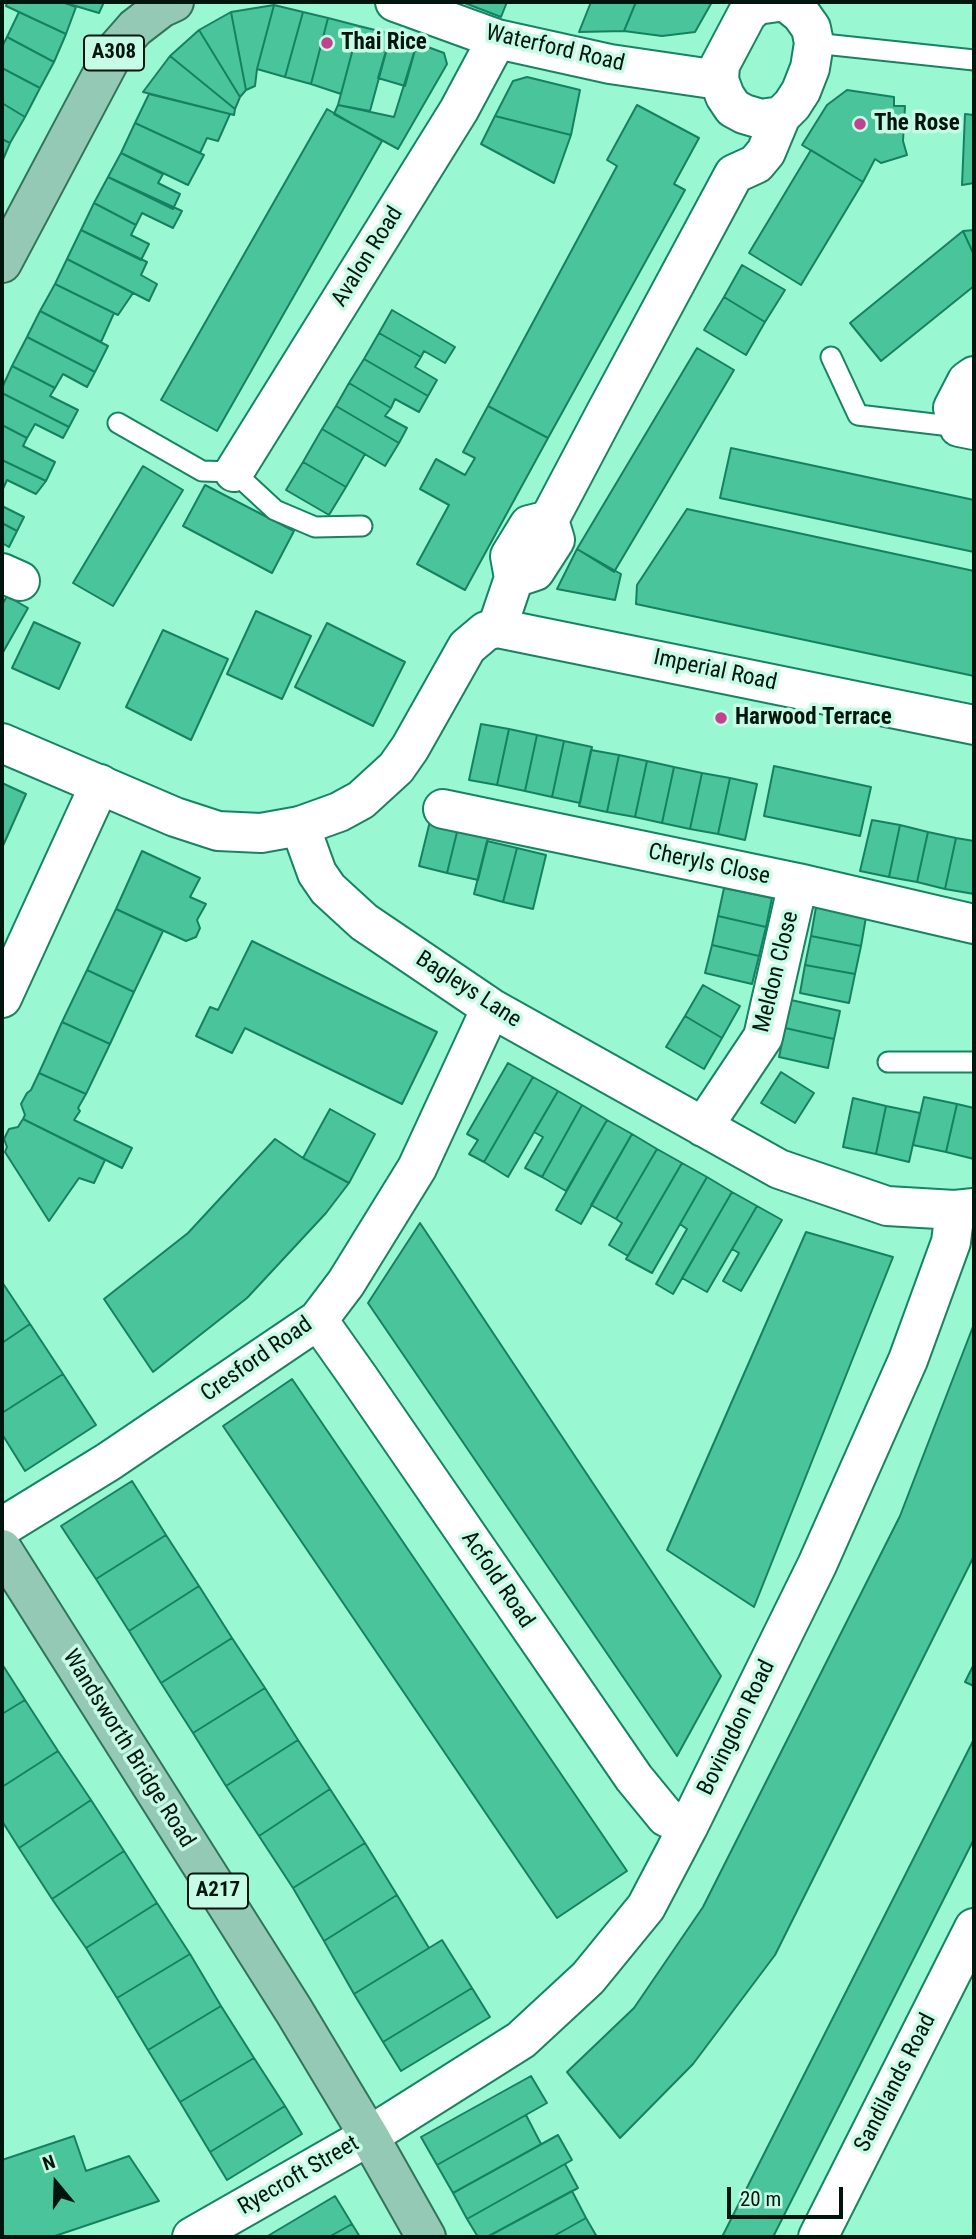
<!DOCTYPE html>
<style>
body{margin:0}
#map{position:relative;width:976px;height:2239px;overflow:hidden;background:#99f7d2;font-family:"Roboto Condensed",sans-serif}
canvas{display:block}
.frame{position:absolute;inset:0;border:4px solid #00150b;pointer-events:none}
.north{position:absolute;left:21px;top:2148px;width:70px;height:70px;-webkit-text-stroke:5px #c6fce5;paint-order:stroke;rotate:341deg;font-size:19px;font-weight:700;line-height:28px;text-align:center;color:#00150b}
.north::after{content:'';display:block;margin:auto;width:24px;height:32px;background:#00150b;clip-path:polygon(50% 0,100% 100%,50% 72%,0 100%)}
.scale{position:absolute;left:727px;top:2187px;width:116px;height:32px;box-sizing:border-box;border:4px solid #00150b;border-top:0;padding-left:9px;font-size:21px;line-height:24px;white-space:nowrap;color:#00150b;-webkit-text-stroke:5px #c6fce5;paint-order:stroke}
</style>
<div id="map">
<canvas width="976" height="2239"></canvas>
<div class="frame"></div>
<div class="north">N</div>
<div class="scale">20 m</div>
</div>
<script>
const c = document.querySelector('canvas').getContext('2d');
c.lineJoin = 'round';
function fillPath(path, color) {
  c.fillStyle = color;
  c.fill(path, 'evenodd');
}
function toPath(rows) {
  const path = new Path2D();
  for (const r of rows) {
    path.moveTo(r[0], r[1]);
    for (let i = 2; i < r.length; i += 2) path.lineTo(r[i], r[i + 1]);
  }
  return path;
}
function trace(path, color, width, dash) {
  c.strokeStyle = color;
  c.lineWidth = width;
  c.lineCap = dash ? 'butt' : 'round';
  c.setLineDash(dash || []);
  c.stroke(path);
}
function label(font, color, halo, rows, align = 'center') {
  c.font = font + ' "Roboto Condensed",sans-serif';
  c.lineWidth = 7;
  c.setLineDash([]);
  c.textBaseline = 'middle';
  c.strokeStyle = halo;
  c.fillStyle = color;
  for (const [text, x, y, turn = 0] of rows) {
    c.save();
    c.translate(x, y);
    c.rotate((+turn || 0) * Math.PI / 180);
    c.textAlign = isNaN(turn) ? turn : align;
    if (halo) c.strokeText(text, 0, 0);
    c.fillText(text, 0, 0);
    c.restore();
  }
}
const building = toPath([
 [7,2,62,2,76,7,66,34,6,6,7,2],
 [62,2,104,2,99,13,62,2],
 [462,2,507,2,501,17,462,2],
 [591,2,636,2,624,31,579,32,591,2],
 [636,2,712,2,695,32,662,36,624,31,636,2],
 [274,5,303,12,285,77,257,69,274,5],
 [274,5,257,69,255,86,246,90,231,12,274,5],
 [19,12,66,34,54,62,7,37,19,12],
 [231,12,246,90,240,97,199,30,231,12],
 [303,12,328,18,311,84,285,77,303,12],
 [328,18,359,26,341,94,311,84,328,18],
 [359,26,391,34,370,111,338,105,359,26],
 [199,30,240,97,235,109,170,56,199,30],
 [391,34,417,43,405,86,378,78,391,34],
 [7,37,54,62,40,88,2,68,2,47,7,37],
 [417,43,444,53,447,64,398,149,334,114,338,105,394,117,417,43],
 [170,56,235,109,234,115,143,92,170,56],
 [2,68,40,88,25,117,2,103,2,68],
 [527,77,580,90,571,135,495,116,513,81,527,77],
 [847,90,894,97,894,106,905,106,903,141,907,155,881,163,875,159,863,182,802,145,827,105,847,90],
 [149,94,230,114,218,141,207,138,200,153,135,123,149,94],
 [2,103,25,117,10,143,2,139,2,103],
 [637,105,699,138,674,184,685,190,548,438,488,406,617,166,607,160,637,105],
 [327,109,382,141,217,431,161,400,327,109],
 [965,114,974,115,974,183,962,185,965,114],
 [495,116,571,135,554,183,481,144,495,116],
 [135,123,204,155,188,185,121,153,135,123],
 [2,139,10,143,2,162,2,139],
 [811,150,863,182,801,285,749,253,811,150],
 [121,153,163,174,158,183,180,194,173,209,108,177,121,153],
 [108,177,182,211,173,228,142,213,136,225,94,203,108,177],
 [94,203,136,225,131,235,149,244,141,260,81,230,94,203],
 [81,230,147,262,141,275,157,284,149,301,67,259,81,230],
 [974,230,974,255,963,231,974,230],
 [963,231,974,255,974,286,881,361,850,323,963,231],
 [67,259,133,293,118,315,55,284,67,259],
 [742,265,785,290,765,322,724,297,742,265],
 [55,284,114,313,101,342,40,311,55,284],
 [724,297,765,322,746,355,704,330,724,297],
 [392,310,455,347,445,363,424,351,421,357,379,333,392,310],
 [40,311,108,346,95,372,27,337,40,311],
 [379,333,421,357,415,367,437,380,428,396,364,359,379,333],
 [27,337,95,372,87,387,63,374,55,388,12,366,27,337],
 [697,348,734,370,614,572,577,549,697,348],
 [364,359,428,396,419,412,395,399,391,408,349,383,364,359],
 [12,366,55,388,50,396,78,410,69,427,2,393,2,388,12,366],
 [349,383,391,408,385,416,407,428,399,443,336,406,349,383],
 [2,393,69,427,63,438,35,424,27,438,2,425,2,393],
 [336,406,399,443,385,466,322,429,336,406],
 [488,406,548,438,465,590,417,564,449,505,420,489,436,459,465,475,475,458,463,452,488,406],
 [2,425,27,438,23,446,55,462,46,481,2,460,2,425],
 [322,429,365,454,346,487,303,462,322,429],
 [731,448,974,500,974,552,720,498,731,448],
 [2,460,46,481,36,494,7,480,2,491,2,460],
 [303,462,346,487,329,515,286,490,303,462],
 [143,466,183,490,113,606,73,583,143,466],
 [205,485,294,531,272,573,183,526,205,485],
 [2,506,24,517,17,531,2,523,2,506],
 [687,509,974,571,974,676,636,604,637,585,687,509],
 [2,523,17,531,9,547,2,543,2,523],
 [577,549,621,574,615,600,557,589,577,549],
 [7,596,28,608,2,654,2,605,7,596],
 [256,611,311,636,282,699,227,674,256,611],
 [34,622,80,643,59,689,12,668,34,622],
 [327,623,405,662,373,726,295,687,327,623],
 [163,630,228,659,191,740,126,707,163,630],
 [481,724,509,729,497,785,469,780,481,724],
 [509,729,537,735,525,791,497,785,509,729],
 [537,735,564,741,552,797,525,791,537,735],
 [564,741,592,747,580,803,552,797,564,741],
 [591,750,619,755,607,812,579,806,591,750],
 [619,755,647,761,635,817,607,812,619,755],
 [647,761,674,767,662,823,635,817,647,761],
 [774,766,871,787,860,836,764,816,774,766],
 [674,767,702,773,690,829,662,823,674,767],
 [702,773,730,778,718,834,690,829,702,773],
 [730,778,757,784,745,840,718,834,730,778],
 [2,783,26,794,2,848,2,783],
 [431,817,459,824,447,873,419,866,431,817],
 [872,820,900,825,889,877,860,871,872,820],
 [459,824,490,831,478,880,447,873,459,824],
 [900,825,928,832,917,882,889,877,900,825],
 [928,832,956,838,945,889,917,882,928,832],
 [956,838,974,841,974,894,945,889,956,838],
 [487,841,517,848,503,902,474,894,487,841],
 [517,848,546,855,533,909,503,902,517,848],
 [142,851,200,878,190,897,206,904,197,920,200,928,196,937,186,941,116,909,142,851],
 [724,888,772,898,766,927,718,916,724,888],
 [816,907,866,917,861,946,811,936,816,907],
 [116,909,163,931,134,992,87,970,116,909],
 [718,916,766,927,759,956,712,945,718,916],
 [811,936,861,946,855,974,805,965,811,936],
 [252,941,437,1032,402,1104,245,1028,232,1053,196,1036,210,1007,218,1010,252,941],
 [712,945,759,956,752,984,705,973,712,945],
 [805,965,855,974,849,1003,800,993,805,965],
 [87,970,134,992,110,1044,62,1022,87,970],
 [703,985,740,1006,722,1038,685,1016,703,985],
 [791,1000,840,1011,834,1039,785,1028,791,1000],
 [685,1016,722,1038,704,1069,666,1047,685,1016],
 [62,1022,110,1044,86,1094,39,1073,62,1022],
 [785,1028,834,1039,828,1068,779,1057,785,1028],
 [508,1063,533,1077,484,1162,469,1154,478,1140,467,1134,508,1063],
 [781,1072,814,1093,795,1123,761,1103,781,1072],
 [39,1073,86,1094,78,1108,80,1111,74,1120,132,1148,122,1168,23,1119,25,1115,21,1104,27,1093,31,1090,39,1073],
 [533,1077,558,1091,508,1177,484,1162,533,1077],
 [558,1091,582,1105,542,1177,525,1168,543,1137,534,1132,558,1091],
 [924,1097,957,1104,946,1152,913,1145,924,1097],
 [853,1098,886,1106,876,1154,843,1147,853,1098],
 [957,1104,974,1108,974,1159,946,1152,957,1104],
 [582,1105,607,1120,566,1191,542,1177,582,1105],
 [886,1106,920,1113,909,1162,876,1154,886,1106],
 [330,1109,375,1134,349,1183,303,1158,330,1109],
 [23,1119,105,1160,94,1183,79,1178,49,1221,5,1152,7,1147,4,1139,9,1129,18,1127,23,1119],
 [607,1120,632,1134,581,1224,556,1210,607,1120],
 [632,1134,657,1149,616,1219,591,1205,632,1134],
 [275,1139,303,1158,349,1183,326,1213,247,1298,153,1372,104,1299,188,1233,275,1139],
 [657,1149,682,1163,628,1256,609,1245,622,1223,616,1219,657,1149],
 [682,1163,707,1177,652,1273,626,1259,682,1163],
 [707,1177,732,1192,673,1294,656,1284,687,1229,680,1224,707,1177],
 [732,1192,757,1206,707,1292,682,1278,732,1192],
 [757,1206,782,1220,741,1291,723,1281,739,1253,732,1249,757,1206],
 [420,1223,721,1676,677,1756,368,1303,420,1223],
 [806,1232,893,1257,754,1607,667,1550,806,1232],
 [2,1282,30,1324,2,1343,2,1282],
 [30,1324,63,1374,2,1413,2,1343,30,1324],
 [974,1324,974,1556,775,1955,693,2064,620,2138,567,2072,634,2008,703,1907,900,1516,974,1324],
 [63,1374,96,1425,25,1471,2,1434,2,1413,63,1374],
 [292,1379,627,1871,557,1918,223,1426,292,1379],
 [132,1481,166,1535,96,1579,61,1526,132,1481],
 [166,1535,199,1586,129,1631,96,1579,166,1535],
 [199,1586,232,1638,161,1683,129,1631,199,1586],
 [232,1638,265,1688,193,1733,161,1683,232,1638],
 [2,1664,25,1700,2,1714,2,1664],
 [974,1664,974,1686,965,1682,974,1664],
 [265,1688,298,1740,226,1786,193,1733,265,1688],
 [25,1700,58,1751,2,1787,2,1714,25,1700],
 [974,1739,974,1839,773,2237,722,2237,974,1739],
 [298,1740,330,1789,259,1836,226,1786,298,1740],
 [58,1751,91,1800,19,1848,2,1821,2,1787,58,1751],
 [330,1789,365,1843,293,1888,259,1836,330,1789],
 [91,1800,124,1851,52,1899,19,1848,91,1800],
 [365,1843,397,1895,324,1941,293,1888,365,1843],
 [124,1851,157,1903,86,1948,52,1899,124,1851],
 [397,1895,429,1948,354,1994,324,1941,397,1895],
 [157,1903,190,1954,117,1998,86,1948,157,1903],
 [442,1940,472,1988,383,2042,354,1994,442,1940],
 [190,1954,221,2006,148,2050,117,1998,190,1954],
 [472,1988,490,2017,401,2071,383,2042,472,1988],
 [221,2006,254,2058,180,2102,148,2050,221,2006],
 [254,2058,285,2106,210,2152,180,2102,254,2058],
 [531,2076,547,2103,437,2165,421,2137,531,2076],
 [285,2106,302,2134,227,2180,210,2152,285,2106],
 [526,2115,541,2144,453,2193,437,2165,526,2115],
 [558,2135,572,2160,467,2219,453,2193,558,2135],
 [74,2136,86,2171,129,2156,159,2201,52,2237,2,2237,2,2160,74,2136],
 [565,2164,578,2188,487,2237,478,2237,467,2219,565,2164],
 [572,2191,586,2218,552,2237,487,2237,572,2191],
 [335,2196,352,2224,329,2237,266,2237,335,2196],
 [586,2218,597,2237,552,2237,586,2218],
 [352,2224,360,2237,329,2237,352,2224]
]);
fillPath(building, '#4ac59b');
trace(building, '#158161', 2);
const lane = toPath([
 [814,43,974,60],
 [831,357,858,415,959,427],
 [118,423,202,471,234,472,275,510,315,527,362,526],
 [888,1062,974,1062]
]);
const street = toPath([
 [395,2,497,39,610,64,719,80],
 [778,2,757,5,747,14,720,65,719,80,725,96,733,108,744,114,761,119,781,116,792,105,801,91,810,68,814,43,811,28,801,14,786,2],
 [974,376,967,381,953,408,959,427,974,430],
 [234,472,459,110,497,39],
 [2,573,20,581],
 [514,578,535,571,555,540,549,520,605,414,734,174,756,164,766,152,781,116],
 [497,628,514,578,510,556,529,525,549,520],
 [443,809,798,883,974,924],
 [300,826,317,873,328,889,364,922,491,1008,779,1169,887,1206,955,1210,974,1208],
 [2,998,100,784],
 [703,1127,763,1037,798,883],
 [318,1320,359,1378,634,1778,666,1817,688,1827],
 [2,1527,108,1462,318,1320,346,1283,417,1168,491,1008],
 [192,2237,369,2136,521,2040,588,1978,646,1907,688,1827,817,1565,908,1360,951,1242,955,1210],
 [818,2237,974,1928]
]);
const secondary = toPath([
 [2,743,175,817,218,831,261,833,300,826,339,812,361,800,396,768,410,748,467,647,486,631,497,628,974,725]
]);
const primary = toPath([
 [2,263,114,52,135,28,161,8,174,2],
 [2,1549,294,2011,369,2136,426,2237]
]);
trace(lane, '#188363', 23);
trace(street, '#188363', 42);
trace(secondary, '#188363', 42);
trace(primary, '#32735a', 42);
trace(lane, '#fff', 19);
trace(street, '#fff', 38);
trace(secondary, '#fff', 38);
trace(primary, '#94c9b6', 38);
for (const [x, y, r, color] of [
 [327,43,7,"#c1428e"],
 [860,124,7,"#c1428e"],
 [721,718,7,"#c1428e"]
]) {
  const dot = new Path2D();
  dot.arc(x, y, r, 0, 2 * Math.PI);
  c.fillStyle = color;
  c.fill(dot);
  trace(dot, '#c6fce5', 2.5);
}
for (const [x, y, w] of [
 [114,53,60],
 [218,1891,60]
]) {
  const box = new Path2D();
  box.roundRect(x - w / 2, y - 17.5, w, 35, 5);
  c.fillStyle = '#c6fce5';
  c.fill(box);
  trace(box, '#00150b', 2);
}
label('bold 21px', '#00150b', null, [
 ["A308",114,53],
 ["A217",218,1891]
]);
label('bold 23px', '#00150b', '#c6fce5', [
 ["Thai Rice",341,43],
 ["The Rose",874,124],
 ["Harwood Terrace",735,718]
], 'left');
label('23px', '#00150b', '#c6fce5', [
 ["Waterford Road",555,49,13],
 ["Avalon Road",368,257,-58],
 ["Imperial Road",715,671,12],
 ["Cheryls Close",709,865,12],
 ["Meldon Close",777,972,-76],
 ["Bagleys Lane",468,990,33],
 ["Cresford Road",257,1360,-35],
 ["Acfold Road",497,1580,56],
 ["Bovingdon Road",737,1728,-64],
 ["Wandsworth Bridge Road",128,1749,58],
 ["Sandilands Road",896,2083,-63],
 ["Ryecroft Street",299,2176,-30]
]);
</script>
